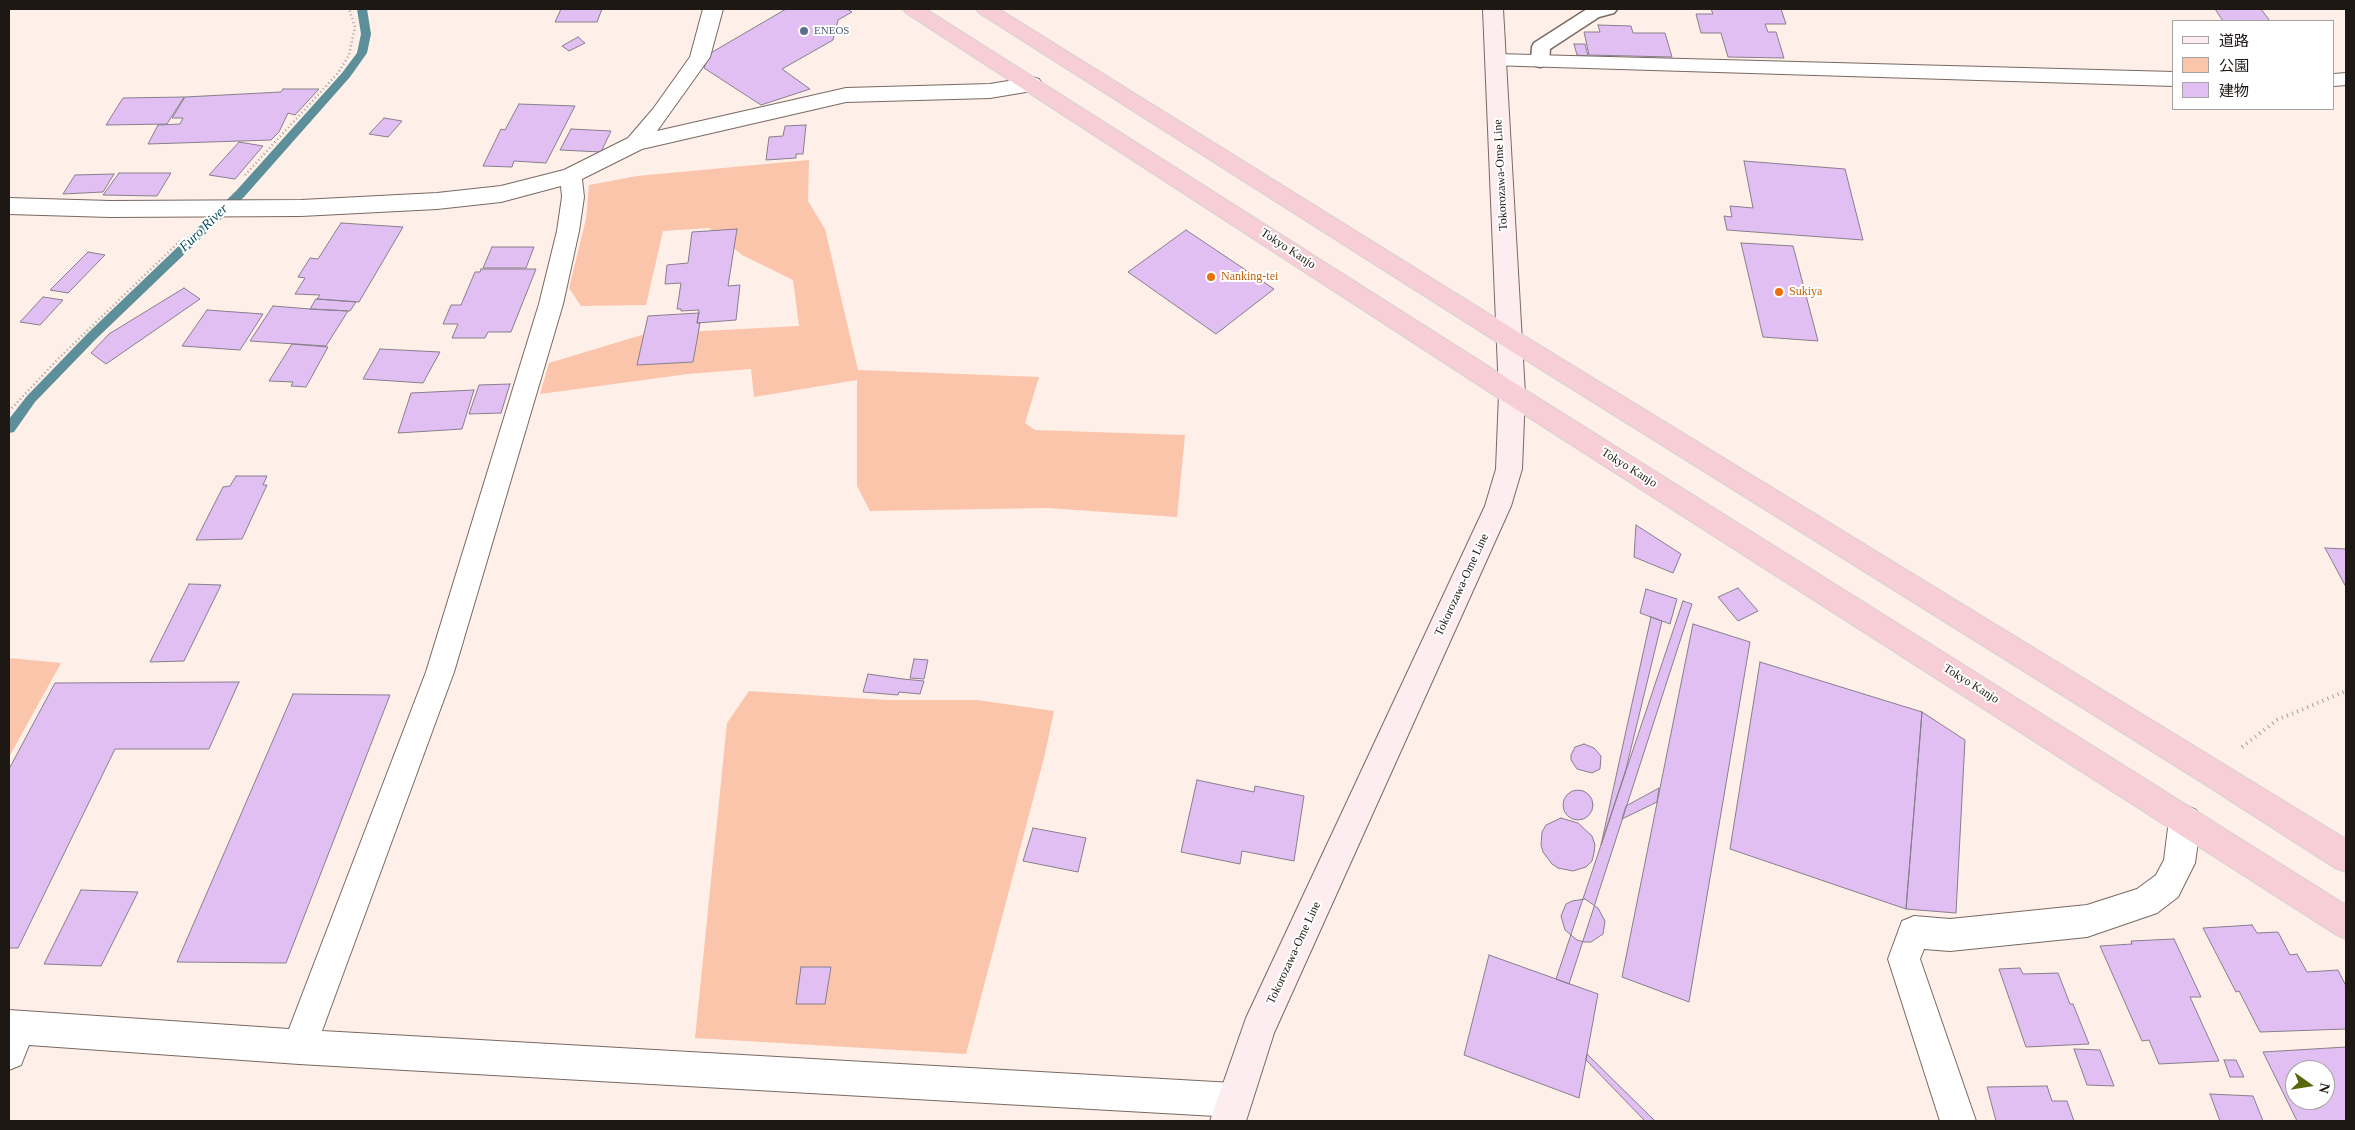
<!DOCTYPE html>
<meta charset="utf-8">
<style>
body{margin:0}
#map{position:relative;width:2355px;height:1130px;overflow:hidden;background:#fef0e9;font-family:"Times New Roman","Noto Sans JP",serif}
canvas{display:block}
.frame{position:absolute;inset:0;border:10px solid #1e1815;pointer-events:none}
.legend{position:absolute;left:2172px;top:20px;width:162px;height:90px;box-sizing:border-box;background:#fff;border:1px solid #a5a3a1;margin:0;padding:6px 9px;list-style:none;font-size:15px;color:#1e1815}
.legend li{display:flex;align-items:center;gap:10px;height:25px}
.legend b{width:25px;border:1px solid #a5a3a1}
.north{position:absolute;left:2285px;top:1060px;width:50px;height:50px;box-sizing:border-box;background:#fff;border:1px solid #a5a3a1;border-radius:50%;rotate:103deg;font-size:14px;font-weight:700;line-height:20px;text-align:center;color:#1e1815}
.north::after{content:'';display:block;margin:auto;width:18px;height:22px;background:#5a660a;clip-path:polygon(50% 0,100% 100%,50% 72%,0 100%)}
</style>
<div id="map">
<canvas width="2355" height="1130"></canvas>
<div class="frame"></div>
<ul class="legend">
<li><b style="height:6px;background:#fdedf0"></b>道路</li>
<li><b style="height:14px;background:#fbc5ac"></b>公園</li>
<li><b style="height:14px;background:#e2bff2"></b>建物</li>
</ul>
<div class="north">N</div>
</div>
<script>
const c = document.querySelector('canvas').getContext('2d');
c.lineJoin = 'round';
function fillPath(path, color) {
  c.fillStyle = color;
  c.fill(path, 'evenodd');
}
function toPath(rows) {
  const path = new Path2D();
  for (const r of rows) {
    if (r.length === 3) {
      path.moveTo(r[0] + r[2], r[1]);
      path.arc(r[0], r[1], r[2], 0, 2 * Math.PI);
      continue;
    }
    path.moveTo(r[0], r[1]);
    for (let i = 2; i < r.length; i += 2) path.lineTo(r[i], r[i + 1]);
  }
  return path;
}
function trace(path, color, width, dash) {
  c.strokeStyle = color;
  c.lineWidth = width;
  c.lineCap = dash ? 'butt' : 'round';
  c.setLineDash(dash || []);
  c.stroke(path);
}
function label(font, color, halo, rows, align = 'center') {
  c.font = font + ' "Times New Roman",serif';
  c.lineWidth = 4;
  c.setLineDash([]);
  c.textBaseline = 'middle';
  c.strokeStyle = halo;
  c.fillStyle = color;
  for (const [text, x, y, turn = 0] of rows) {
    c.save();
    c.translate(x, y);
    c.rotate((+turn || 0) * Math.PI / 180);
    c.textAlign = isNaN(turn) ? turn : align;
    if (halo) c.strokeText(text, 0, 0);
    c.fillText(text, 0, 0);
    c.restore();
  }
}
fillPath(toPath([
 [809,160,808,201,825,229,858,370,1039,377,1025,423,1035,430,1185,435,1177,517,1047,508,870,511,857,486,857,380,754,397,751,369,688,374,540,394,549,363,645,334,799,326,793,280,742,255,709,228,663,231,646,305,581,306,569,288,586,219,589,185,637,176],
 [9,658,61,663,9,757],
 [749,691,886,700,977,700,1054,711,1045,754,966,1054,695,1038,727,723]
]), '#fbc5ac');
fillPath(toPath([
 [357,9,367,9,371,34,367,53,350,77,244,197,96,339,35,402,14,432,9,433,9,419,27,396,88,333,236,191,342,73,357,53,361,34,357,9]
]), '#5c8f99');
const building = toPath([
 [561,9,602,9,597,22,555,22,561,9],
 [786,9,847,9,852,12,838,20,833,40,782,69,810,89,761,105,704,68,709,54,786,9],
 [1711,9,1781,9,1786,24,1765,24,1768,32,1776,32,1784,58,1728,57,1721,33,1701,33,1696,14,1713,14,1711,9],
 [2215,9,2261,9,2270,21,2223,21,2215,9],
 [1598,25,1631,26,1633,33,1665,33,1672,57,1589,55,1584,32,1600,32,1598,25],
 [578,37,585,43,569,51,562,46,578,37],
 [1574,44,1585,44,1588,56,1577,55,1574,44],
 [283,89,319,89,295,115,288,113,279,132,271,140,148,144,158,125,180,124,183,118,172,118,185,97,281,92,283,89],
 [184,97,167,124,106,125,123,98,184,97],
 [519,104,575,106,546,163,514,161,512,167,483,166,501,129,505,130,519,104],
 [384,118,402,121,388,137,369,134,384,118],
 [806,125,803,154,796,154,796,158,766,160,769,137,783,136,785,126,806,125],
 [571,129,611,131,601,152,560,150,571,129],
 [239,142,263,146,235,179,209,175,239,142],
 [1744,161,1845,169,1863,240,1727,230,1724,216,1732,217,1730,206,1753,208,1744,161],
 [119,173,171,173,157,196,103,195,119,173],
 [114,174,103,192,63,194,75,175,114,174],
 [341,223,403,227,359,302,317,299,320,295,295,294,305,278,298,277,310,258,318,259,341,223],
 [737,229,728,286,740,285,736,320,697,323,699,310,681,311,681,309,677,309,681,283,665,284,667,265,688,263,692,232,737,229],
 [1186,230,1274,289,1216,334,1128,272,1186,230],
 [1741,243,1793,246,1818,341,1763,337,1741,243],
 [492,247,534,247,526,268,483,268,492,247],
 [88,252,105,255,68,293,50,290,88,252],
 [481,269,536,269,511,332,488,332,485,338,452,338,458,324,443,324,451,305,461,305,475,272,480,272,481,269],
 [184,288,200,299,106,364,91,353,109,334,184,288],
 [43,297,63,300,40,325,20,322,43,297],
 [316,299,317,299,356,302,350,311,310,309,316,299],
 [273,306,310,309,348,311,326,346,250,341,273,306],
 [207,310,263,314,240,350,182,346,207,310],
 [699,313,697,323,700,323,693,362,637,365,648,316,699,313],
 [292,344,328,347,306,387,291,386,293,382,269,381,292,344],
 [380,349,440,352,423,383,363,379,380,349],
 [510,384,501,413,469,414,479,385,510,384],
 [474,390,462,429,398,433,411,393,474,390],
 [236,476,267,476,263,485,267,485,242,539,196,540,223,487,230,486,236,476],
 [1636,525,1681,554,1673,573,1634,557,1636,525],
 [2325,548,2346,549,2346,587,2325,548],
 [189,584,221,585,184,661,150,662,189,584],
 [1738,588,1758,611,1738,621,1718,597,1738,588],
 [1646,589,1677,599,1670,624,1640,613,1646,589],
 [1683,601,1692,604,1569,984,1556,979,1683,601],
 [1651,617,1662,621,1626,769,1601,845,1651,617],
 [1693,624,1750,642,1689,1002,1622,977,1693,624],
 [914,659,928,660,924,679,910,678,914,659],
 [1760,662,1922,712,1906,909,1730,849,1760,662],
 [868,674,903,679,924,681,920,694,899,692,898,695,863,692,868,674],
 [239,682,209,749,115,749,18,948,9,948,9,769,55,683,239,682],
 [293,694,390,695,286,963,177,962,293,694],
 [1922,712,1965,740,1956,913,1906,909,1922,712],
 [1584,744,1594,748,1601,756,1600,769,1592,773,1577,769,1571,760,1571,755,1575,747,1584,744],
 [1197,780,1254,792,1255,786,1304,796,1294,861,1242,851,1240,864,1181,852,1197,780],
 [1659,788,1657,802,1622,819,1626,806,1659,788],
 [1578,805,15],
 [1561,818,1578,823,1592,836,1595,845,1594,853,1592,861,1586,867,1573,871,1558,868,1552,864,1543,852,1541,845,1542,832,1546,825,1561,818],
 [1033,828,1086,838,1078,872,1023,861,1033,828],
 [81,890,138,892,101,966,44,964,81,890],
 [1585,899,1598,908,1605,921,1603,934,1591,942,1584,942,1577,940,1565,930,1561,916,1566,904,1572,901,1585,899],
 [2252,925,2257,933,2278,932,2290,955,2297,954,2307,972,2338,970,2346,986,2346,1029,2260,1032,2239,991,2236,992,2203,928,2252,925],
 [2174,939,2201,997,2190,997,2219,1061,2159,1064,2149,1040,2142,1041,2100,946,2132,944,2131,941,2174,939],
 [1489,955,1598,994,1579,1098,1464,1055,1489,955],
 [801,967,831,967,825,1004,796,1004,801,967],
 [2020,968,2023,974,2058,973,2070,1004,2073,1004,2089,1044,2026,1047,1999,969,2020,968],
 [2346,1047,2346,1121,2297,1121,2263,1052,2346,1047],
 [2295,1070,2325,1070,2325,1100,2295,1100,2295,1070],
 [2074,1049,2100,1050,2114,1086,2087,1085,2074,1049],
 [1587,1054,1655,1121,1645,1121,1586,1060,1587,1054],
 [2224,1060,2236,1060,2244,1077,2230,1077,2224,1060],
 [2047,1086,2052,1101,2067,1101,2074,1121,1996,1121,1987,1087,2047,1086],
 [2210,1094,2253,1096,2263,1121,2220,1121,2210,1094]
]);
fillPath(building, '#e2bff2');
trace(building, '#877e8c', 1);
const service = toPath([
 [1587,9,1617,9,1614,13,1599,17,1550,49,1549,61,1547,65,1540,67,1533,65,1531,61,1532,47,1534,43,1587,9]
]);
const minor = toPath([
 [703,9,723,9,710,57,657,131,846,88,990,84,1032,77,1039,79,1042,84,1039,89,1032,91,990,98,846,102,642,149,582,179,584,197,579,231,563,304,454,672,322,1031,1233,1083,1245,1088,1250,1100,1245,1112,1233,1117,299,1064,29,1045,21,1065,9,1070,9,1010,289,1029,426,672,539,304,557,231,562,197,561,186,501,202,437,209,301,216,110,217,9,214,9,198,110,201,301,200,437,193,501,186,564,170,628,138,653,109,690,57,703,9],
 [1496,54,2174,72,2174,86,1489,65,1486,60,1489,55,1496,54],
 [2346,73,2346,85,2334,86,2334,74,2346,73],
 [2185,805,2196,810,2201,820,2195,863,2178,897,2157,913,2087,937,1950,951,1924,949,1920,959,1976,1121,1940,1121,1888,959,1902,921,1914,916,1950,919,2087,905,2137,889,2156,875,2164,860,2169,820,2174,810,2185,805]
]);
const secondary = toPath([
 [1483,9,1503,9,1525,394,1522,469,1511,506,1274,1033,1246,1121,1210,1121,1246,1018,1485,506,1496,469,1499,394,1483,9]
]);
const trunk = toPath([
 [903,9,926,9,1521,387,2346,905,2346,939,2335,934,1503,401,906,13,903,9],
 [976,9,999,9,1518,332,2346,839,2346,872,2335,868,2201,782,1500,344,979,13,976,9]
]);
trace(service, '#786962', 3);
trace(minor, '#786962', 2);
trace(secondary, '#786962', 2);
trace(trunk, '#d2d1d0', 2);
trace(toPath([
 [245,175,338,73,349,55,355,27,349,9],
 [9,411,59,358,180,241]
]), '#a79c97', 2.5, [1, 3]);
trace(toPath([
 [2242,747,2277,720,2346,691]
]), '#a79c97', 4, [1, 4.5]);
fillPath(service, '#fff');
fillPath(minor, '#fff');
fillPath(secondary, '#fdedf0');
fillPath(trunk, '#f8ced6');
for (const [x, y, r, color] of [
 [804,31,5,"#5c6f8a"],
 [1211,277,5,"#e8710a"],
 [1779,292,5,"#e8710a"]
]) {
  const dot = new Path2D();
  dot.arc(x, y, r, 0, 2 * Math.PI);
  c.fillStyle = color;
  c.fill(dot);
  trace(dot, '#fff', 2);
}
label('11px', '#4e5e75', '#fff', [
 ["ENEOS",814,31]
], 'left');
label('12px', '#1e1815', '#fff', [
 ["Tokorozawa-Ome Line",1501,175,-93],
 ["Tokyo Kanjo",1288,249,33],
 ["Tokyo Kanjo",1629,468,32],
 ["Tokorozawa-Ome Line",1462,585,-65],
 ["Tokyo Kanjo",1971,684,32],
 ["Tokorozawa-Ome Line",1294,953,-65]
]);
label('12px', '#c56008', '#fff', [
 ["Nanking-tei",1221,277],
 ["Sukiya",1789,292]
], 'left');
label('italic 14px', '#044b57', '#fff', [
 ["Furo River",204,228,-44]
]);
</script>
